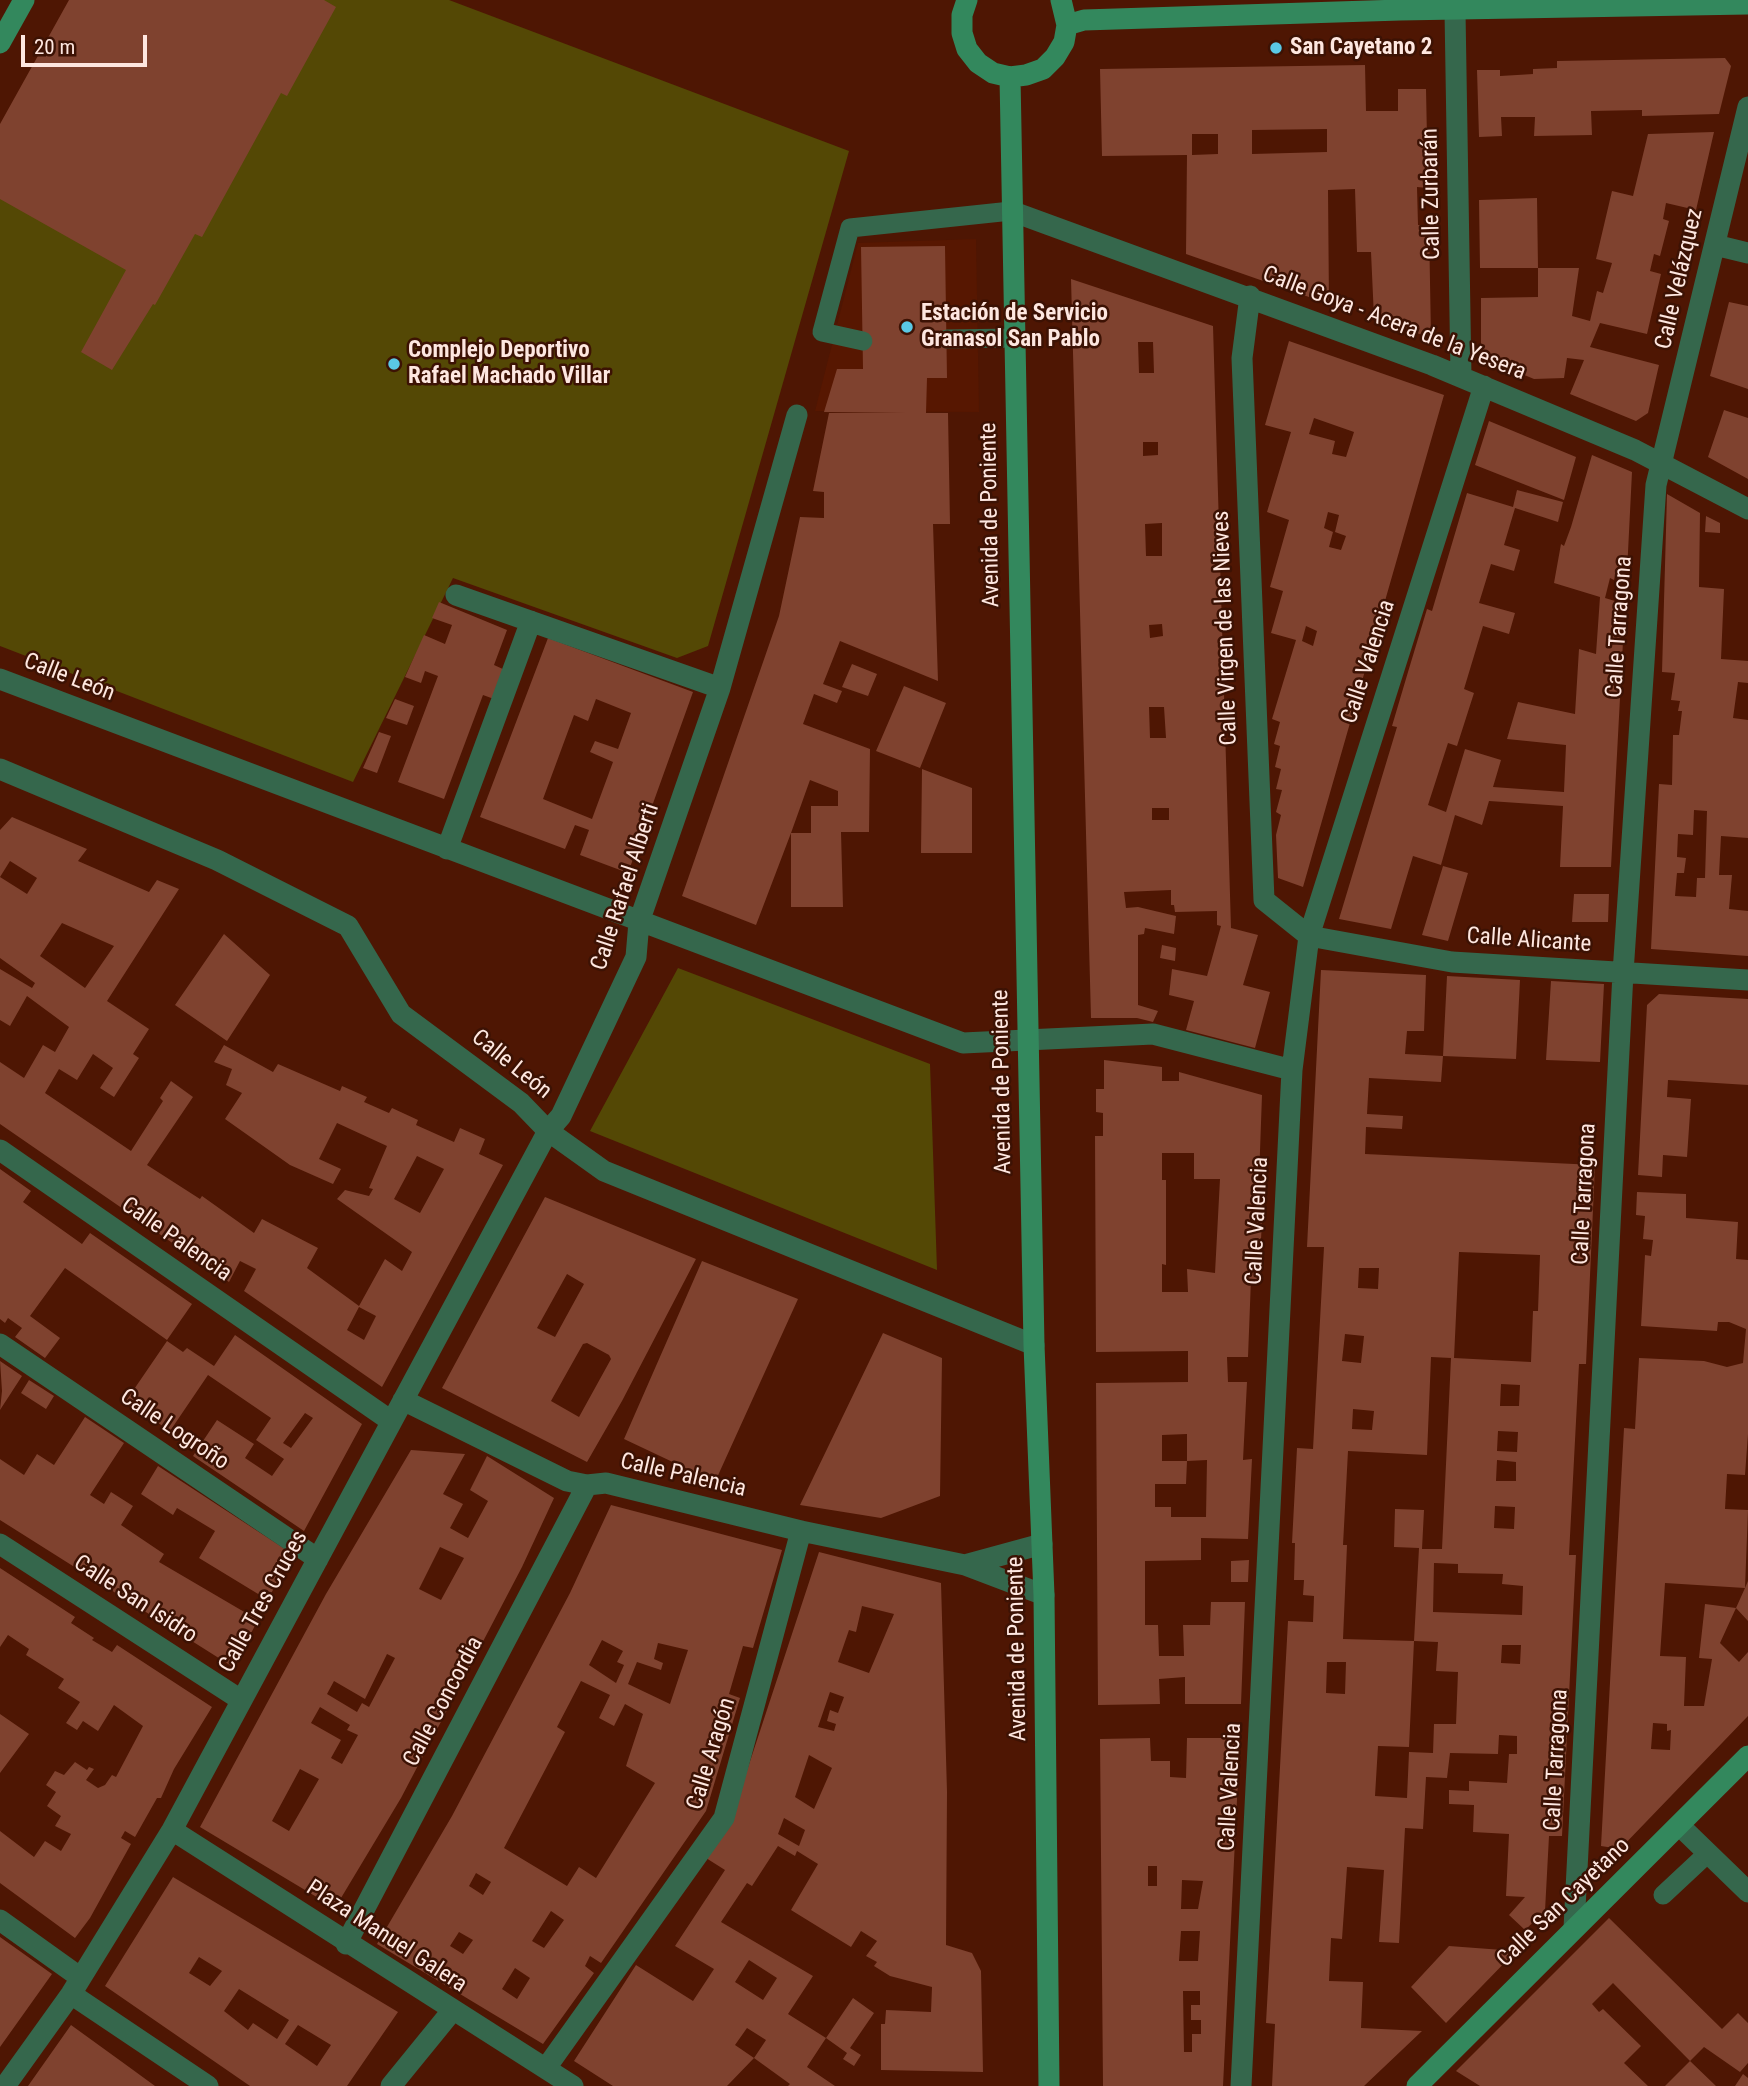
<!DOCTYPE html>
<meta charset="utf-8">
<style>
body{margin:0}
#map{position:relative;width:1748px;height:2086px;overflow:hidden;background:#4e1603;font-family:"Roboto Condensed",sans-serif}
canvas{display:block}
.scale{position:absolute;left:21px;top:35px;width:126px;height:32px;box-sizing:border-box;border:4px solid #fee7e0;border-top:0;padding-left:9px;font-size:21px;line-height:24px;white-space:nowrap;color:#fee7e0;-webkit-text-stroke:5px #3c1204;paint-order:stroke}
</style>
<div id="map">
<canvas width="1748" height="2086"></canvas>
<div class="scale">20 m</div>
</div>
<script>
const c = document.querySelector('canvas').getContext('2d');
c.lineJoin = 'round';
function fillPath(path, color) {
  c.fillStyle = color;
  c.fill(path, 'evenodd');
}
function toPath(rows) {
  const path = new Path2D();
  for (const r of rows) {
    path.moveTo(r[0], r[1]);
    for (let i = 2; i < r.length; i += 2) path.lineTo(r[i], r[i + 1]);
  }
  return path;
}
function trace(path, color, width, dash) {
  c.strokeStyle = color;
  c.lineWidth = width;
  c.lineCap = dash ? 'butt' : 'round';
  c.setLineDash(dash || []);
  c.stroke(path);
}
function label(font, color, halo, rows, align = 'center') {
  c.font = font + ' "Roboto Condensed",sans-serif';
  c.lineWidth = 5;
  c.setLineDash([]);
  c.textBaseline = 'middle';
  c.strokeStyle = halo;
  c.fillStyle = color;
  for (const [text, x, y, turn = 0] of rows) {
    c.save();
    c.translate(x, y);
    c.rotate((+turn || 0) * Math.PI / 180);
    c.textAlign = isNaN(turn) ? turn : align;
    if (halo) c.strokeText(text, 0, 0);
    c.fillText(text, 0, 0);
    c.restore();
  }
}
fillPath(toPath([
 [976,239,979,412,815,411,858,243]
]), '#571701');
fillPath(toPath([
 [72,0,449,0,849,151,708,646,677,658,453,578,353,782,0,646,0,126],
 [678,968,930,1064,937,1270,590,1131]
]), '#544805');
fillPath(toPath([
 [69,0,324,0,336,7,287,96,281,93,202,237,195,234,155,305,153,304,112,370,81,352,126,270,0,199,0,124],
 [1725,58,1731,66,1719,114,1642,116,1642,110,1591,111,1592,135,1534,136,1535,117,1501,117,1502,136,1479,137,1477,70,1500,70,1500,76,1517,75,1533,74,1533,69,1557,68,1557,61],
 [1365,65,1366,111,1398,111,1398,89,1426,89,1428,188,1417,187,1418,225,1429,225,1431,338,1374,318,1371,252,1357,252,1355,189,1328,190,1329,304,1186,254,1187,155,1102,156,1100,69],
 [1327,129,1327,152,1252,154,1252,130],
 [1192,134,1218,134,1218,154,1192,155],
 [1714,132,1696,210,1666,203,1663,219,1669,221,1660,256,1654,254,1650,271,1661,274,1647,334,1600,323,1590,347,1659,365,1648,413,1636,421,1570,394,1584,360,1567,358,1564,378,1534,379,1481,357,1481,298,1538,297,1538,268,1480,268,1479,200,1537,198,1538,268,1579,268,1572,316,1590,321,1597,291,1603,293,1612,263,1596,259,1612,191,1633,196,1648,134],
 [945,246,947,378,927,378,926,413,948,413,950,524,933,524,938,681,840,641,823,684,842,691,837,703,814,694,803,724,870,749,869,832,841,832,843,907,791,907,791,833,756,925,682,896,779,616,800,517,824,518,824,492,813,491,829,413,905,413,824,412,837,369,863,369,861,247],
 [810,780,838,791,838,806,811,806,811,833,791,833],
 [1071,279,1213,326,1231,928,1258,935,1243,985,1270,992,1255,1048,1186,1030,1194,1001,1169,995,1172,969,1207,976,1221,926,1217,925,1217,911,1175,912,1174,905,1171,905,1171,890,1124,892,1126,908,1138,907,1176,916,1174,934,1145,928,1144,934,1138,935,1138,1005,1158,1011,1153,1022,1137,1018,1091,1018],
 [1138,342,1153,342,1154,373,1139,373],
 [1143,442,1158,442,1158,455,1143,456],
 [1162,523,1162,556,1146,556,1145,524],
 [1162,624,1163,636,1150,638,1149,625],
 [1149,707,1164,707,1166,738,1150,738],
 [1152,808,1169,808,1169,820,1152,820],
 [1729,302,1748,306,1748,389,1710,376],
 [1289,341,1444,395,1303,887,1278,878,1276,835,1281,815,1276,812,1282,790,1276,789,1281,769,1275,767,1280,746,1274,744,1280,722,1272,719,1296,640,1271,633,1283,591,1270,587,1289,520,1267,512,1291,432,1265,425],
 [1314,418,1354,432,1346,457,1332,454,1335,441,1309,434],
 [1328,512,1339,515,1335,532,1346,536,1341,550,1329,547,1333,532,1324,528],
 [1306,626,1317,631,1313,646,1302,641],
 [1724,410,1748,418,1748,479,1708,457],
 [1489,421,1576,457,1564,500,1475,465],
 [1592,455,1632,472,1627,572,1617,568,1614,580,1610,578,1605,598,1625,604,1611,867,1560,867,1563,806,1489,801,1482,825,1455,815,1441,865,1413,856,1391,929,1339,919,1397,727,1392,726,1408,672,1427,609,1432,611,1467,493,1513,507,1517,490,1563,502,1558,522,1515,508,1504,545,1520,550,1514,571,1491,564,1479,603,1515,613,1509,634,1483,626,1464,689,1474,693,1457,746,1448,743,1428,805,1446,812,1465,749,1501,760,1493,787,1564,792,1566,745,1507,739,1518,702,1575,714,1579,649,1596,654,1600,597,1554,583,1561,544,1564,546,1571,527],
 [1667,494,1700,513,1699,587,1724,589,1721,659,1748,661,1748,683,1738,682,1733,718,1748,720,1748,838,1721,836,1719,875,1732,875,1729,909,1748,911,1748,956,1651,949,1659,784,1672,785,1673,735,1679,735,1682,711,1678,711,1680,701,1671,700,1675,673,1662,672],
 [1694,810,1707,811,1705,878,1697,878,1696,897,1675,896,1677,873,1684,873,1686,858,1677,857,1678,834,1693,835],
 [1706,516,1720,523,1720,533,1705,532],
 [439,602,507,630,494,665,505,670,494,699,483,695,444,799,398,782,438,676,425,671,421,683,405,677,424,635,445,644,452,625,432,618],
 [548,638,693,692,628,873,580,855,589,830,575,825,565,849,480,817],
 [596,699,631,713,618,749,595,741,590,752,613,762,592,819,543,799,574,715,588,721],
 [852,664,877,674,868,696,842,687],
 [904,686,946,703,920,768,876,751],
 [395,699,414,706,407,725,386,718],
 [379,732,391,736,377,773,363,768],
 [922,769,972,788,972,853,921,853],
 [12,817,87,849,78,861,149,892,157,880,179,889,107,1001,149,1029,133,1054,139,1058,114,1097,100,1088,113,1068,93,1054,77,1080,59,1069,45,1093,131,1151,163,1101,160,1098,171,1081,193,1097,147,1165,200,1199,202,1196,254,1233,262,1219,318,1248,307,1268,359,1306,385,1259,402,1271,412,1252,337,1199,345,1190,369,1196,373,1189,369,1188,387,1146,337,1123,319,1159,341,1169,333,1184,290,1165,225,1119,242,1093,226,1085,232,1069,214,1062,224,1045,273,1072,278,1064,340,1091,342,1086,367,1097,364,1102,389,1113,392,1108,418,1120,416,1125,454,1142,460,1128,485,1139,479,1154,503,1165,382,1387,244,1291,256,1269,240,1261,229,1282,0,1124,0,1062,24,1078,43,1045,55,1052,69,1027,27,996,10,1026,0,1020,0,969,32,988,35,983,0,958,0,830],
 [10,861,37,878,27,894,0,877],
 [62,923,114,946,85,988,40,956],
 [417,1156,444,1169,420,1213,394,1199],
 [359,1307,376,1316,364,1340,347,1330],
 [1443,866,1468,873,1448,941,1422,935],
 [1574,894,1609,894,1608,922,1572,922],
 [224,934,270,975,227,1041,175,1005],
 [1162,945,1176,948,1175,961,1160,958],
 [1321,970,1426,975,1424,1031,1407,1031,1405,1054,1443,1056,1441,1082,1369,1078,1367,1114,1403,1116,1402,1129,1366,1127,1365,1154,1595,1165,1586,1364,1579,1364,1569,1555,1576,1555,1562,1836,1549,1836,1545,1911,1525,1930,1509,1915,1525,1897,1506,1896,1509,1834,1473,1832,1474,1805,1449,1804,1449,1790,1469,1791,1469,1781,1507,1783,1509,1754,1517,1754,1517,1736,1499,1735,1498,1754,1450,1753,1447,1778,1426,1777,1423,1829,1405,1828,1399,1943,1379,1942,1384,1870,1347,1867,1342,1939,1331,1938,1329,1981,1363,1982,1361,2028,1422,2031,1364,2086,1272,2086,1275,2024,1266,2023,1288,1621,1313,1622,1314,1596,1303,1595,1304,1580,1294,1580,1295,1543,1292,1543,1297,1448,1313,1449,1324,1247,1307,1247],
 [1459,1252,1540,1255,1538,1311,1533,1311,1531,1362,1454,1358],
 [1359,1268,1379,1268,1378,1289,1358,1288],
 [1345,1334,1364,1336,1361,1363,1342,1361],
 [1431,1357,1451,1358,1442,1549,1422,1549,1424,1510,1395,1509,1394,1547,1419,1548,1414,1641,1438,1642,1436,1671,1458,1672,1456,1724,1434,1724,1433,1753,1409,1752,1407,1798,1375,1796,1378,1746,1409,1747,1414,1641,1343,1639,1347,1545,1343,1545,1348,1451,1427,1455],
 [1501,1384,1520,1385,1519,1406,1500,1406],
 [1353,1409,1374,1411,1372,1430,1352,1429],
 [1498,1431,1518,1432,1517,1452,1497,1451],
 [1497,1460,1516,1462,1516,1481,1496,1481],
 [1495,1506,1515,1507,1514,1529,1494,1528],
 [1434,1563,1458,1564,1458,1573,1503,1574,1502,1584,1523,1586,1522,1615,1433,1612],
 [1502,1645,1521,1645,1520,1664,1501,1663],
 [1327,1662,1346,1662,1345,1694,1326,1693],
 [1447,976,1520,980,1516,1059,1443,1056],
 [1551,981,1604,984,1600,1062,1546,1060],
 [1659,994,1748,999,1748,1085,1668,1080,1667,1097,1691,1099,1687,1157,1663,1155,1662,1177,1638,1175,1647,1005],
 [1104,1060,1162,1067,1162,1081,1179,1081,1179,1072,1262,1095,1259,1179,1264,1179,1259,1280,1251,1279,1248,1357,1227,1357,1228,1382,1247,1382,1243,1460,1252,1459,1248,1539,1201,1538,1201,1560,1145,1561,1145,1625,1158,1625,1159,1656,1184,1656,1183,1625,1210,1625,1211,1602,1245,1602,1241,1704,1185,1704,1185,1677,1159,1679,1160,1704,1098,1705,1096,1383,1188,1382,1188,1351,1096,1352,1095,1136,1103,1136,1103,1113,1096,1112,1096,1089,1104,1089],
 [1162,1153,1194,1153,1194,1179,1220,1179,1215,1273,1187,1269,1188,1292,1162,1292,1162,1264,1166,1265,1166,1180,1162,1180],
 [1187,1434,1187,1461,1207,1460,1206,1517,1171,1517,1171,1507,1155,1507,1155,1484,1186,1484,1187,1461,1162,1461,1162,1435],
 [0,1169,31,1191,23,1202,82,1244,90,1233,192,1304,167,1340,65,1268,30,1316,60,1338,45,1358,15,1337,22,1328,8,1318,5,1323,0,1319],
 [1637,1192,1686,1194,1686,1218,1738,1222,1736,1259,1748,1260,1748,1434,1745,1475,1727,1474,1725,1509,1748,1510,1745,1588,1748,1581,1748,1621,1736,1608,1745,1588,1665,1583,1660,1656,1686,1657,1684,1706,1704,1706,1712,1659,1699,1658,1705,1604,1736,1608,1720,1643,1739,1662,1748,1652,1748,1716,1620,1849,1601,1846,1624,1428,1635,1429,1639,1358,1704,1361,1727,1367,1743,1363,1746,1329,1729,1322,1718,1322,1717,1331,1641,1326,1645,1255,1651,1256,1653,1240,1643,1239,1645,1216,1636,1215],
 [1653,1723,1667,1724,1667,1731,1671,1730,1670,1750,1651,1749],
 [545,1197,696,1259,622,1401,587,1462,442,1388],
 [567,1274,584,1284,555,1337,537,1328],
 [587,1343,609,1355,611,1359,579,1417,551,1401,583,1344],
 [702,1261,798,1299,715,1482,624,1439],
 [883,1333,942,1358,940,1496,881,1518,800,1505],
 [235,1335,362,1424,304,1531,193,1456,217,1420,254,1444,245,1458,272,1476,284,1459,256,1440,271,1418,208,1375,170,1431,126,1401,167,1341,183,1352,187,1348,214,1366],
 [305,1413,313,1418,291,1448,283,1443],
 [0,1361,22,1376,0,1410,2,1391],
 [29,1380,54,1396,46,1409,21,1393],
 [85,1417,124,1443,90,1495,104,1504,111,1492,133,1506,121,1525,164,1554,159,1562,258,1620,233,1667,0,1520,0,1459,24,1475,37,1454,54,1465],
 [411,1450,465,1454,443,1494,463,1504,450,1528,468,1538,488,1501,470,1490,487,1456,554,1498,522,1567,401,1798,335,1908,200,1827,326,1594],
 [440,1547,464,1558,441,1600,419,1589],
 [387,1654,395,1658,369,1707,362,1703,357,1712,327,1694,334,1681,365,1699],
 [320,1707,350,1725,347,1730,358,1735,342,1764,331,1758,341,1740,311,1723],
 [300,1769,319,1779,289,1831,272,1821],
 [158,1466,291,1553,268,1600,199,1558,215,1531,177,1508,173,1515,141,1494],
 [611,1505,782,1550,753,1648,743,1646,729,1694,740,1698,706,1811,601,1963,590,1956,585,1966,594,1973,543,2044,377,1944,452,1816,570,1593],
 [602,1640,623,1651,617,1662,624,1665,616,1683,589,1665],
 [658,1643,688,1650,670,1704,628,1684,637,1662,661,1670,663,1663,654,1659],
 [581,1681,610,1695,599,1718,614,1726,625,1704,643,1714,626,1766,655,1783,596,1878,579,1867,567,1886,504,1848,565,1732,557,1727],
 [476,1873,491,1882,483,1895,469,1886],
 [551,1911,564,1920,544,1948,532,1941],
 [459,1932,473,1940,463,1954,450,1946],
 [515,1968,530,1978,517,1999,502,1989],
 [819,1552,941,1583,947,1792,946,1945,972,1953,981,1971,983,2072,881,2070,881,2024,885,2024,886,2010,931,2012,932,1987,890,1976,874,1966,877,1962,866,1956,877,1941,861,1931,851,1947,791,1910,818,1864,797,1851,795,1856,778,1846,752,1886,747,1883,721,1922,813,1976,788,2014,826,2038,807,2067,835,2086,788,2086,790,2084,754,2058,727,2086,613,2086,574,2061,636,1965,693,2001,714,1969,675,1946,725,1870,706,1858,731,1819],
 [862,1606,894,1614,869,1673,838,1662,849,1630,856,1632],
 [830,1692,844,1697,838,1713,830,1710,827,1721,836,1724,834,1731,818,1727],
 [809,1755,832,1768,814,1809,795,1797],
 [784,1818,805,1830,799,1846,778,1834],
 [749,1960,777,1978,763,2000,735,1982],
 [747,2028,766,2040,754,2058,735,2045],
 [1249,1560,1248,1582,1231,1582,1231,1561],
 [0,1568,75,1617,71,1623,94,1638,92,1640,112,1652,117,1645,212,1707,174,1769,161,1798,157,1798,135,1837,125,1831,121,1838,131,1844,90,1918,75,1938,0,1883,0,1831,34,1857,45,1841,61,1851,71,1834,55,1826,61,1816,47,1806,56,1792,46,1785,55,1771,64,1775,75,1762,87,1770,89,1767,94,1769,86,1780,98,1788,105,1785,112,1775,116,1777,143,1726,114,1705,98,1731,83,1721,77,1730,66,1723,80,1702,58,1688,64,1679,26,1655,29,1649,8,1635,0,1647],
 [0,1714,29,1734,0,1773],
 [1150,1738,1151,1761,1170,1761,1170,1777,1186,1778,1187,1738,1240,1738,1223,2086,1103,2086,1100,1739],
 [1148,1866,1157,1866,1157,1886,1148,1886],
 [1182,1880,1203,1881,1198,1909,1181,1909],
 [1181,1931,1200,1931,1198,1961,1179,1961],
 [1183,1991,1200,1991,1200,2005,1191,2005,1191,2020,1201,2020,1201,2034,1192,2034,1192,2052,1184,2052],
 [173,1877,398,2012,347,2086,250,2086,105,1986],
 [199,1957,222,1971,210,1986,189,1973],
 [239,1989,289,2020,277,2039,253,2023,248,2030,224,2011],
 [298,2025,331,2045,317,2066,285,2044],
 [1609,1918,1722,2029,1738,2013,1748,2023,1748,2063,1740,2072,1704,2047,1690,2061,1613,1983,1592,2004,1599,2012,1603,2009,1641,2046,1624,2063,1648,2086,1480,2086,1456,2071],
 [0,1937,52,1974,0,2047],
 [1449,1946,1516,1951,1446,2023,1411,1987],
 [853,1998,874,2013,850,2048,861,2055,854,2066,843,2059,847,2053,826,2038],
 [71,2025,129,2067,155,2086,28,2086],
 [1690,2061,1716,2086,1665,2086],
 [1743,2074,1748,2078,1748,2086,1735,2086]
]), '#7f422f');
trace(toPath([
 [947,339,1013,338],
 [863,341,822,332,850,228,1011,211],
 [1663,1895,1708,1853]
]), '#35674c', 19);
trace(toPath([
 [1455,11,1461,377],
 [1011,211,1432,365,1635,450,1748,509],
 [1715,245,1748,253],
 [1250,296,1242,358,1264,900,1309,936,1452,962,1748,980],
 [456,595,720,688],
 [0,679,963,1043,1153,1034,1292,1070],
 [0,769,217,860,348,926,401,1014,521,1103,548,1131,604,1171,1034,1345],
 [447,849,531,621],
 [0,1150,391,1421],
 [0,1344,318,1559],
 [403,1400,567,1481,587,1485,606,1483,801,1531,965,1565,1044,1595],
 [0,1544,241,1700],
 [965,1565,1042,1544],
 [1680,1826,1748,1892],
 [172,1830,573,2086],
 [0,1920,81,1978],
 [1574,1928,1623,973,1656,485,1748,107],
 [346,1944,587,1485],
 [71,1994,208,2086],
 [546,2068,724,1818,801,1531],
 [5,2086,71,1994,172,1830,548,1131,561,1116,636,957,639,922,720,688,797,415],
 [391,2086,452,2011],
 [1241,2086,1292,1070,1309,936,1484,386]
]), '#35674c', 21);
trace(toPath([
 [967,0,962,15,962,33,967,49,978,63,993,73,1010,77,1026,75,1043,69,1055,57,1064,42,1067,25,1061,0],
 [1067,25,1084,20,1400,10,1748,4],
 [0,43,24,0],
 [1010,77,1034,1345,1044,1595,1049,2086],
 [1417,2086,1748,1756]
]), '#33885d', 21);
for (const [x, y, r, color] of [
 [1276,48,7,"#5ac8e5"],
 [907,327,7,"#5ac8e5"],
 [394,364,7,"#5ac8e5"]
]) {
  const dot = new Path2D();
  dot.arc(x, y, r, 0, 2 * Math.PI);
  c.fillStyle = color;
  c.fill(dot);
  trace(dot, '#3c1204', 2.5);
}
label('bold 23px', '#fee7e0', '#3c1204', [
 ["San Cayetano 2",1290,48],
 ["Estación de Servicio",921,314],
 ["Granasol San Pablo",921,340],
 ["Complejo Deportivo",408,351],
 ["Rafael Machado Villar",408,377]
], 'left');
label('23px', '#fee7e0', '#3c1204', [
 ["Calle Zurbarán",1432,194,-91],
 ["Calle Velázquez",1680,279,-77],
 ["Calle Goya - Acera de la Yesera",1394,324,21],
 ["Avenida de Poniente",991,515,-91],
 ["Calle Tarragona",1620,627,-86],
 ["Calle Virgen de las Nieves",1226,628,-92],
 ["Calle Valencia",1369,662,-72],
 ["Calle León",69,678,21],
 ["Calle Rafael Alberti",626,887,-72],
 ["Calle Alicante",1529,941,4],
 ["Calle León",511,1065,39],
 ["Avenida de Poniente",1003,1082,-91],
 ["Calle Tarragona",1585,1194,-87],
 ["Calle Valencia",1258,1221,-87],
 ["Calle Palencia",176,1240,35],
 ["Calle Logroño",174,1430,34],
 ["Calle Palencia",683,1476,13],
 ["Calle San Isidro",135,1600,33],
 ["Calle Tres Cruces",264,1602,-61],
 ["Avenida de Poniente",1018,1649,-91],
 ["Calle Concordia",444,1702,-62],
 ["Calle Aragón",712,1754,-73],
 ["Calle Tarragona",1557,1760,-87],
 ["Calle Valencia",1231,1787,-87],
 ["Calle San Cayetano",1564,1903,-44],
 ["Plaza Manuel Galera",386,1937,33]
]);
</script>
